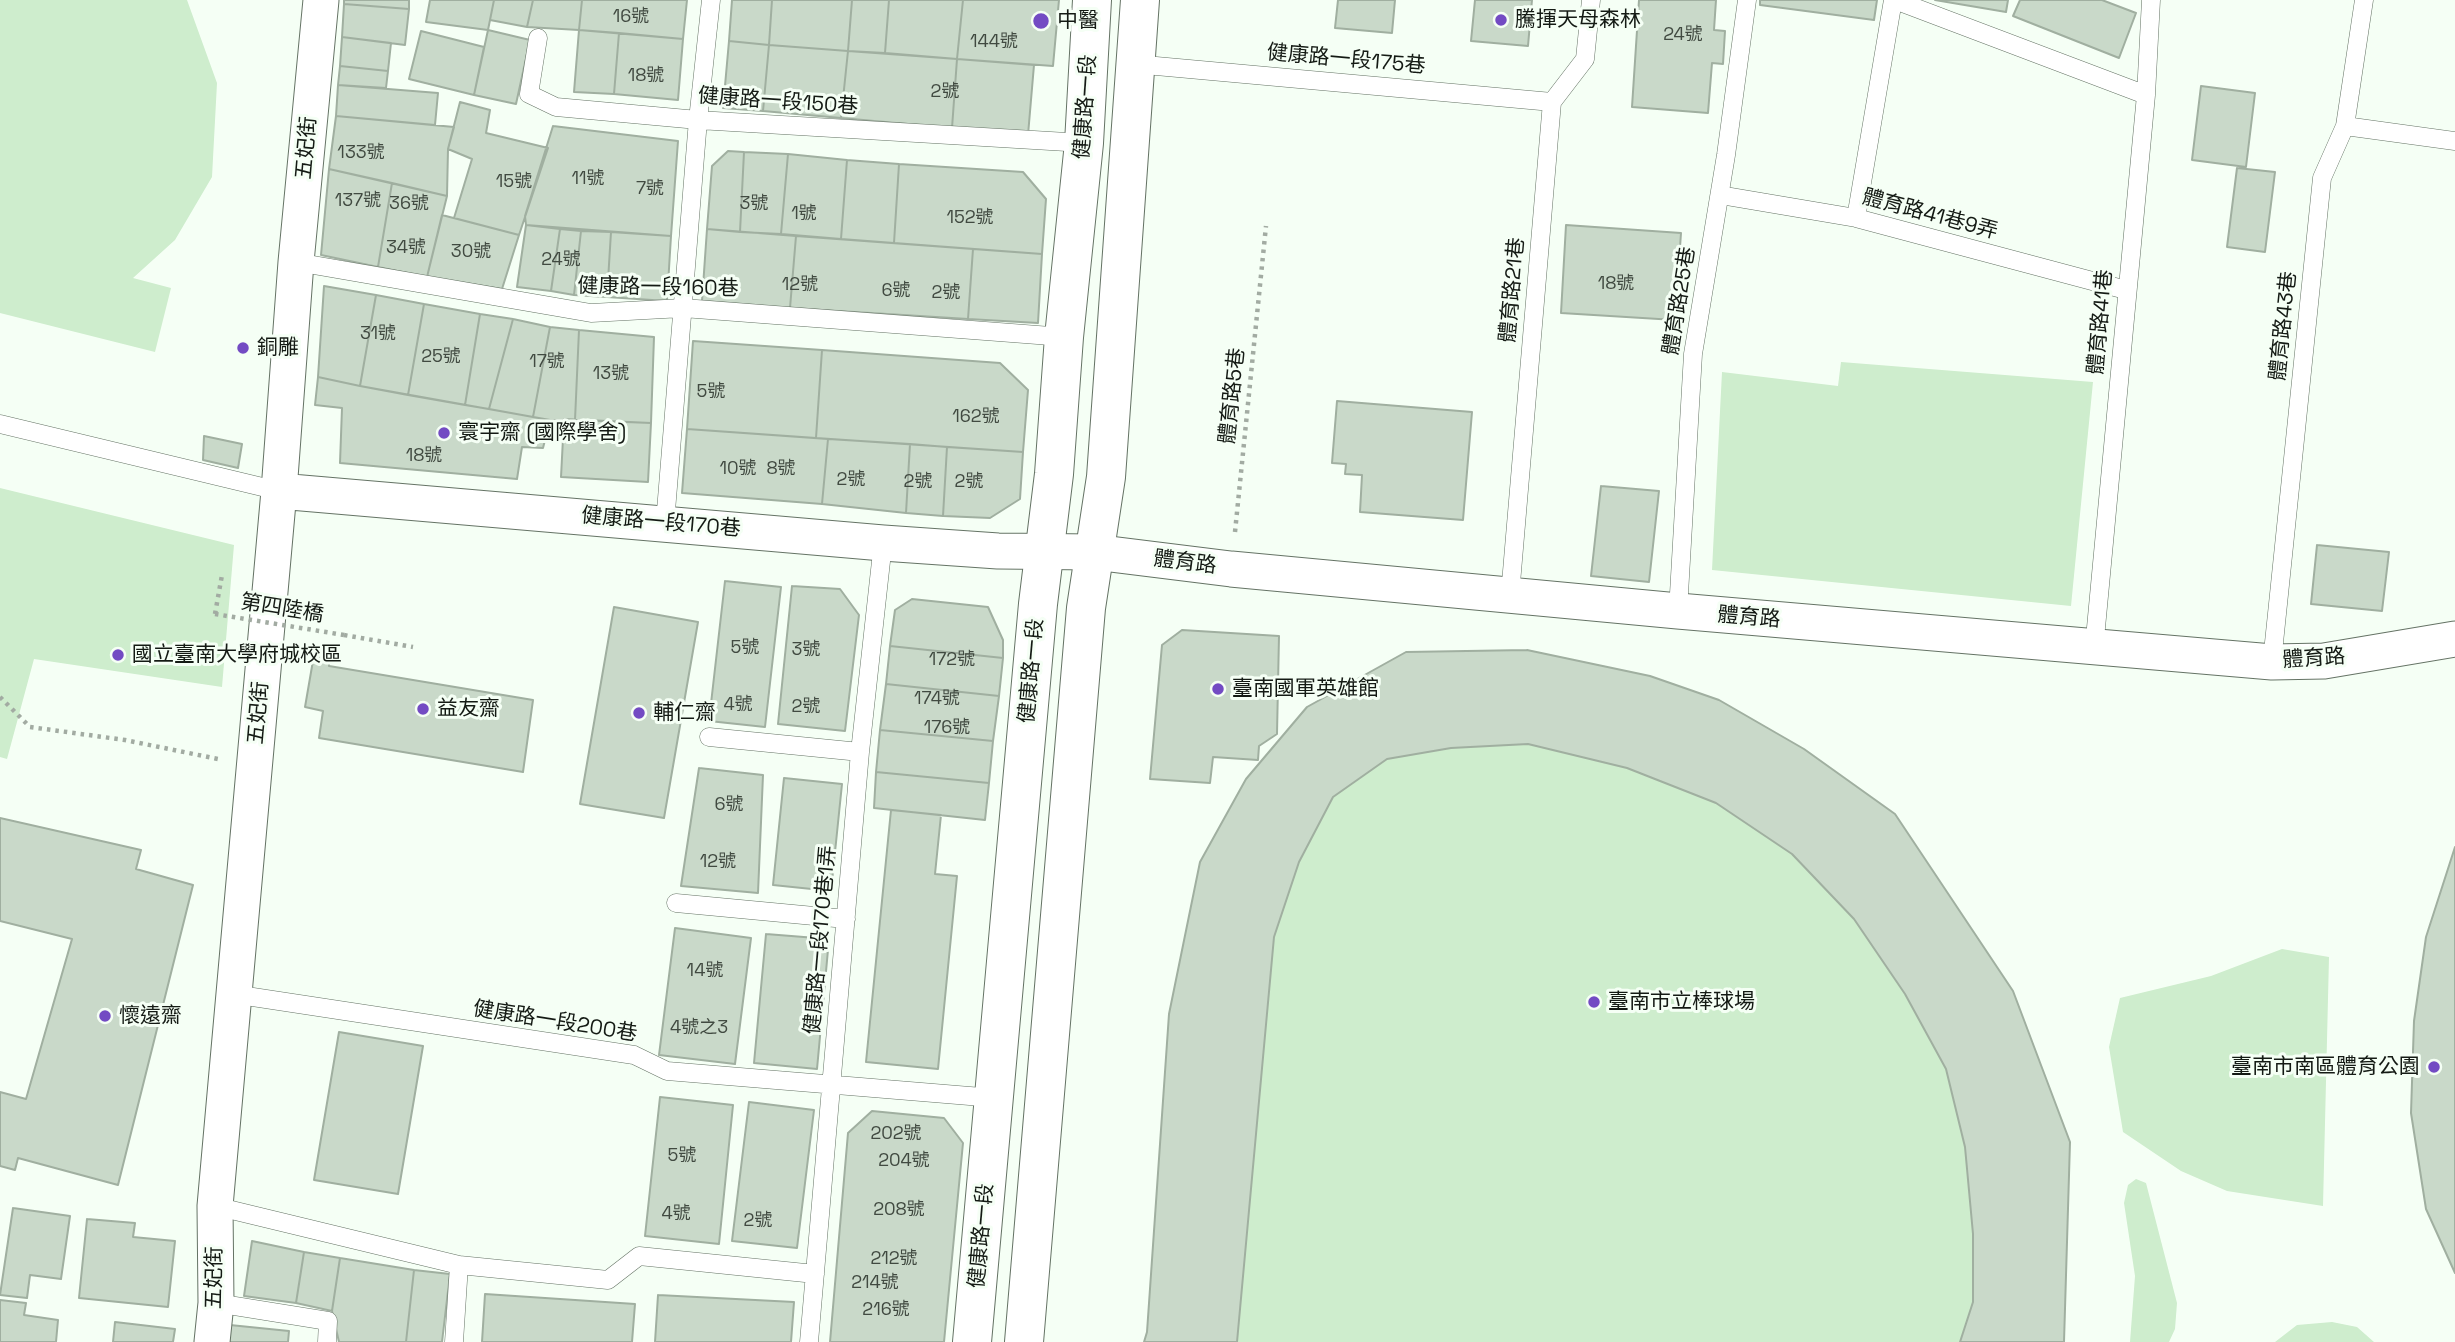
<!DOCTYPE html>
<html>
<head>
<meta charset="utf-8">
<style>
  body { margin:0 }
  canvas { display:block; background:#f5fff5 }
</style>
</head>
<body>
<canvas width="2455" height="1342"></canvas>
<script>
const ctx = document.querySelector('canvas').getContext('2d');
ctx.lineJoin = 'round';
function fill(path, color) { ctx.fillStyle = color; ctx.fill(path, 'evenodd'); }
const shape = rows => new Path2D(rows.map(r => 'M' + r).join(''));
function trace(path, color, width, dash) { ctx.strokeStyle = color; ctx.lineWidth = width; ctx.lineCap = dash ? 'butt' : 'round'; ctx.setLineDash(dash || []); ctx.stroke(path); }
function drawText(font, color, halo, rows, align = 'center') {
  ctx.font = font + ' "Space Grotesk","Noto Sans TC",sans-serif'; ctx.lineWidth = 6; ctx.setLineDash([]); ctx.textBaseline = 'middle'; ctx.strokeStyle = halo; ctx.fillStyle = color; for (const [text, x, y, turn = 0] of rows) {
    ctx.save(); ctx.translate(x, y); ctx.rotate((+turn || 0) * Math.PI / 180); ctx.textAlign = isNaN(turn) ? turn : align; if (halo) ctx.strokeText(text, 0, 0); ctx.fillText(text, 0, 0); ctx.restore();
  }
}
fill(shape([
  [0,0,187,0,217,83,212,177,175,240,133,278,171,288,155,352,0,313],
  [1841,362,2093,382,2071,606,1712,570,1722,372,1838,386],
  [0,488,234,545,222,687,34,659,7,759,0,757],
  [1527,650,1650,676,1719,700,1804,749,1895,814,2013,991,2070,1142,2064,1342,1144,1342,1147,1332,1169,1014,1246,779,1307,707,1406,652],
  [2282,949,2329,957,2323,1206,2227,1191,2181,1171,2123,1132,2109,1047,2120,998,2211,976],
  [2136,1179,2146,1183,2177,1303,2175,1329,2169,1342,2130,1342,2135,1276,2124,1203,2128,1185],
  [2332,1322,2357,1327,2374,1342,2275,1342,2297,1325]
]), '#ceedcd');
const building = shape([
  [344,0,409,0,409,9,344,4,344,0],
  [430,0,494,0,488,30,426,22,430,0],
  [494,0,533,0,527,27,490,20,494,0],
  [533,0,582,0,579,30,527,27,533,0],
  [582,0,687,0,683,39,579,30,582,0],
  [732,0,772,0,769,45,729,41,732,0],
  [772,0,852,0,848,51,769,45,772,0],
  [852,0,889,0,885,53,848,51,852,0],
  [889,0,963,0,957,59,885,53,889,0],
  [963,0,1059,0,1053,66,957,59,963,0],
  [1338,0,1395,0,1392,33,1335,28,1338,0],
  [1475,0,1532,0,1528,46,1471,41,1475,0],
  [1639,0,1716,0,1714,30,1725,31,1723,64,1712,63,1708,113,1632,107,1639,0],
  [1760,0,1877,0,1874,20,1760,5,1760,0],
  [1935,0,2008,0,2006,12,1935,0],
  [2020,0,2102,0,2136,13,2119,58,2013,16,2020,0],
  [344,4,409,9,405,45,342,37,344,4],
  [488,30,530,40,516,104,474,95,488,30],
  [579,30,619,33,614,94,574,92,579,30],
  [421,31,484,47,474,95,409,79,421,31],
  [619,33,683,39,678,100,614,94,619,33],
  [342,37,391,43,388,71,340,66,342,37],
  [729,41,769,45,763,111,723,108,729,41],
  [769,45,848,51,841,118,763,111,769,45],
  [848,51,957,59,952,128,841,118,848,51],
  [957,59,1034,65,1028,135,952,128,957,59],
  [340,66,388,71,386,88,338,85,340,66],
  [338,85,438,93,435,125,336,116,338,85],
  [2201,86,2255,93,2246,167,2192,160,2201,86],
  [460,102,490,110,486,133,548,148,519,235,454,218,472,159,448,149,460,102],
  [336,116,454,127,448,149,447,196,329,169,336,116],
  [553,126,678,141,671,236,526,225,525,216,553,126],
  [728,151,744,152,740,232,707,229,712,166,728,151],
  [744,152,788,154,781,234,740,232,744,152],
  [788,154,847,160,841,239,781,234,788,154],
  [847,160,899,164,894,243,841,239,847,160],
  [899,164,1023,172,1046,199,1042,254,894,243,899,164],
  [2237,168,2275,172,2265,252,2227,247,2237,168],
  [329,169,392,183,378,267,321,255,329,169],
  [392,183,447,196,427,277,378,267,392,183],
  [442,215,519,235,502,289,427,277,442,215],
  [526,225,560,229,551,291,517,287,526,225],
  [1566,225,1681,233,1675,320,1561,313,1566,225],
  [560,229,581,231,574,295,551,291,560,229],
  [707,229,796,236,790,308,702,301,707,229],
  [581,231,611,232,607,297,574,295,581,231],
  [611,232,671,236,667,301,607,297,611,232],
  [796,236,973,249,968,319,790,308,796,236],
  [973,249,1042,254,1038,323,968,319,973,249],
  [324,286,376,295,360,386,318,377,324,286],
  [376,295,424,304,408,395,360,386,376,295],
  [424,304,480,314,465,405,408,395,424,304],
  [480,314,513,319,489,409,465,405,480,314],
  [513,319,550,327,533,417,489,409,513,319],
  [550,327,579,330,575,420,550,420,533,417,550,327],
  [579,330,654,337,651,423,575,420,579,330],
  [693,341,822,350,816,438,687,429,693,341],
  [822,350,1000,363,1028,390,1023,452,816,438,822,350],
  [318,377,360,386,550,420,543,448,522,447,517,479,340,463,342,408,315,405,318,377],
  [1337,401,1472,412,1463,520,1360,512,1362,475,1345,474,1346,464,1332,463,1337,401],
  [564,419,651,423,648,482,561,477,564,419],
  [687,429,828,439,822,504,682,493,687,429],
  [204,436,242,444,238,468,203,460,204,436],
  [828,439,910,444,906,513,822,504,828,439],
  [910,444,947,447,943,516,906,513,910,444],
  [947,447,1023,452,1020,499,990,518,943,516,947,447],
  [1601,486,1659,491,1649,582,1591,576,1601,486],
  [2317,545,2389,552,2382,611,2311,604,2317,545],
  [725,581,781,587,765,727,709,721,725,581],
  [792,586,840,589,859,615,845,731,778,724,792,586],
  [912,599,988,607,1003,640,1003,658,890,646,895,610,912,599],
  [614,607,698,622,664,818,580,804,614,607],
  [1182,630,1279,636,1277,734,1259,746,1258,760,1213,757,1210,783,1150,779,1162,645,1182,630],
  [890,646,1003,658,999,696,886,684,890,646],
  [315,649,329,651,329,666,533,700,523,772,319,738,323,711,305,707,315,649],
  [1527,650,1650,676,1719,700,1804,749,1895,814,2013,991,2070,1142,2064,1342,1960,1342,1973,1302,1973,1234,1965,1147,1946,1069,1905,994,1854,919,1792,854,1716,803,1627,768,1528,744,1451,748,1387,759,1333,797,1299,862,1274,937,1237,1342,1144,1342,1147,1332,1169,1014,1200,862,1246,779,1307,707,1406,652,1527,650],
  [886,684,999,696,993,741,880,730,886,684],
  [880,730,993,741,989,783,876,772,880,730],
  [699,768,763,775,758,893,681,886,699,768],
  [876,772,989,783,985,820,874,808,876,772],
  [784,778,842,784,831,891,773,885,784,778],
  [891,810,941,815,935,874,957,876,938,1069,866,1062,891,810],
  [0,818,141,850,136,869,193,885,118,1185,18,1158,15,1170,0,1166,0,1092,26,1099,72,939,0,921,0,818],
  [2455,847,2455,1273,2426,1209,2411,1113,2414,1021,2426,937,2455,847],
  [675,928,751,938,735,1064,659,1055,675,928],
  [766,934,829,939,817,1069,754,1063,766,934],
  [339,1032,423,1046,398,1194,314,1180,339,1032],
  [660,1097,733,1105,719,1244,645,1236,660,1097],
  [749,1102,814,1110,797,1248,732,1241,749,1102],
  [872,1111,944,1118,963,1143,944,1342,830,1342,848,1133,872,1111],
  [13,1208,70,1216,61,1279,30,1275,27,1298,0,1295,13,1208],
  [87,1219,135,1223,133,1237,175,1241,168,1307,79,1298,87,1219],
  [252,1241,304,1252,296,1303,244,1296,252,1241],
  [304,1252,340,1258,332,1311,296,1303,304,1252],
  [340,1258,414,1270,406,1342,339,1342,332,1311,340,1258],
  [414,1270,450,1274,442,1342,406,1342,414,1270],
  [485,1294,635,1304,632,1342,482,1342,485,1294],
  [658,1295,794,1302,791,1342,655,1342,658,1295],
  [0,1300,26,1303,24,1315,58,1320,56,1342,0,1342,0,1300],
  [115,1322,175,1329,173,1342,113,1342,115,1322],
  [230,1325,289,1331,288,1342,228,1342,230,1325]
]);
fill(building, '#c9d9c9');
trace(building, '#a0afa0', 2);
const lane = shape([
  [1895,0,2146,95],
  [538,38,529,94,556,107,698,120,1084,143],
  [1134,64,1552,102],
  [2345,126,2455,141],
  [1720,195,1856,218,2126,290],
  [1856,218,1893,0],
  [296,262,591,313,683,308,1064,337],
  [0,424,279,491],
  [665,523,698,120,711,0],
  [1510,595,1552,102,1585,59,1591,0],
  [1678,611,1693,354,1726,155,1747,0],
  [2094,649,2146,95,2151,0],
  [2272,662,2322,178,2345,126,2364,0],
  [709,737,860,752],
  [676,903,846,919],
  [233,994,634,1055,667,1071,994,1098],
  [215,1206,459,1265,608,1280,639,1256,815,1274],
  [216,1303,328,1321,327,1342],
  [454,1342,459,1265],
  [809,1342,860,752,883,543]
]);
const street = shape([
  [279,491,883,543,998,551,1094,552,1231,569,1678,611,2272,662,2324,661,2455,639],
  [212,1342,216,1303,215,1206,279,491,296,262,321,0]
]);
const secondary = shape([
  [972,1342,1038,604,1054,474,1064,337,1084,143,1092,0],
  [1024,1342,1086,608,1106,477,1140,0]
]);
trace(lane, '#657365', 19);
trace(street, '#657365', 37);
trace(secondary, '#657365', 40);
trace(shape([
  [1235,532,1266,226],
  [215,614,222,575],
  [344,635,413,647],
  [0,697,30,727,125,740,218,759]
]), '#a2aba2', 4.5, [3.5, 5]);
trace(lane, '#fff', 18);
trace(street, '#fff', 35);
trace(secondary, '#fff', 38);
trace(shape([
  [215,614,344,635]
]), '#a2aba2', 4.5, [3.5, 5]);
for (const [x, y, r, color] of [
  [1501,20,7,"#734bc3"],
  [1041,21,9,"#734bc3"],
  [243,348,7,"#734bc3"],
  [444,433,7,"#734bc3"],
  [118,655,7,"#734bc3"],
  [1218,689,7,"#734bc3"],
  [423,709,7,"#734bc3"],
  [639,713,7,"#734bc3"],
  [1594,1002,7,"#734bc3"],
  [105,1016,7,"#734bc3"],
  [2434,1067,7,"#734bc3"]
]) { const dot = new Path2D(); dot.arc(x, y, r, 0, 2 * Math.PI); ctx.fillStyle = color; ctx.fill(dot); trace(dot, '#f5fff5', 2.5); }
drawText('18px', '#414a41', null, [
  ["16號",631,17],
  ["24號",1683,35],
  ["144號",994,42],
  ["18號",646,76],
  ["2號",945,92],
  ["133號",361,153],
  ["11號",588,179],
  ["15號",514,182],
  ["7號",650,189],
  ["137號",358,201],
  ["36號",409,204],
  ["3號",754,204],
  ["1號",804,214],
  ["152號",970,218],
  ["34號",406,248],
  ["30號",471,252],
  ["24號",561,260],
  ["18號",1616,284],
  ["12號",800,285],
  ["6號",896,291],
  ["2號",946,293],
  ["31號",378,334],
  ["25號",441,357],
  ["17號",547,362],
  ["13號",611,374],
  ["5號",711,392],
  ["162號",976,417],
  ["18號",424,456],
  ["10號",738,469],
  ["8號",781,469],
  ["2號",851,480],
  ["2號",918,482],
  ["2號",969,482],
  ["5號",745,648],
  ["3號",806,650],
  ["172號",952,660],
  ["174號",937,699],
  ["4號",738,705],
  ["2號",806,707],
  ["176號",947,728],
  ["6號",729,805],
  ["12號",718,862],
  ["14號",705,971],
  ["4號之3",699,1028],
  ["202號",896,1134],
  ["5號",682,1156],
  ["204號",904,1161],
  ["208號",899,1210],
  ["4號",676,1214],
  ["2號",758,1221],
  ["212號",894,1259],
  ["214號",875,1283],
  ["216號",886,1310]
]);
drawText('21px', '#141a14', '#f5fff5', [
  ["騰揮天母森林",1515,20],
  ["中醫",1057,21],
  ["銅雕",257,348],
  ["寰宇齋 (國際學舍)",458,433],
  ["國立臺南大學府城校區",132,655],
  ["臺南國軍英雄館",1232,689],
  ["益友齋",437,709],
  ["輔仁齋",653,713],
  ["臺南市立棒球場",1608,1002],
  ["懷遠齋",119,1016],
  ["臺南市南區體育公園",2420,1067,"right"]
], 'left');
drawText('21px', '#141a14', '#f5fff5', [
  ["健康路一段175巷",1346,60,5],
  ["健康路一段150巷",778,102,4],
  ["健康路一段",1086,107,-86],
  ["五妃街",307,148,-85],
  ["體育路41巷9弄",1930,215,15],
  ["健康路一段160巷",658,288,1],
  ["體育路21巷",1513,290,-85],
  ["體育路25巷",1680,301,-81],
  ["體育路41巷",2101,322,-85],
  ["體育路43巷",2284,326,-84],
  ["體育路5巷",1233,396,-84],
  ["健康路一段170巷",661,523,5],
  ["體育路",1185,563,7],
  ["第四陸橋",282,609,9],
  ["體育路",1749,618,5],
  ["體育路",2314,659,-4],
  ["健康路一段",1032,671,-85],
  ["五妃街",259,713,-85],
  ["健康路一段170巷1弄",821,940,-85],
  ["健康路一段200巷",555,1022,9],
  ["健康路一段",982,1236,-85],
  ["五妃街",215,1278,-89]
]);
</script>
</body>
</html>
